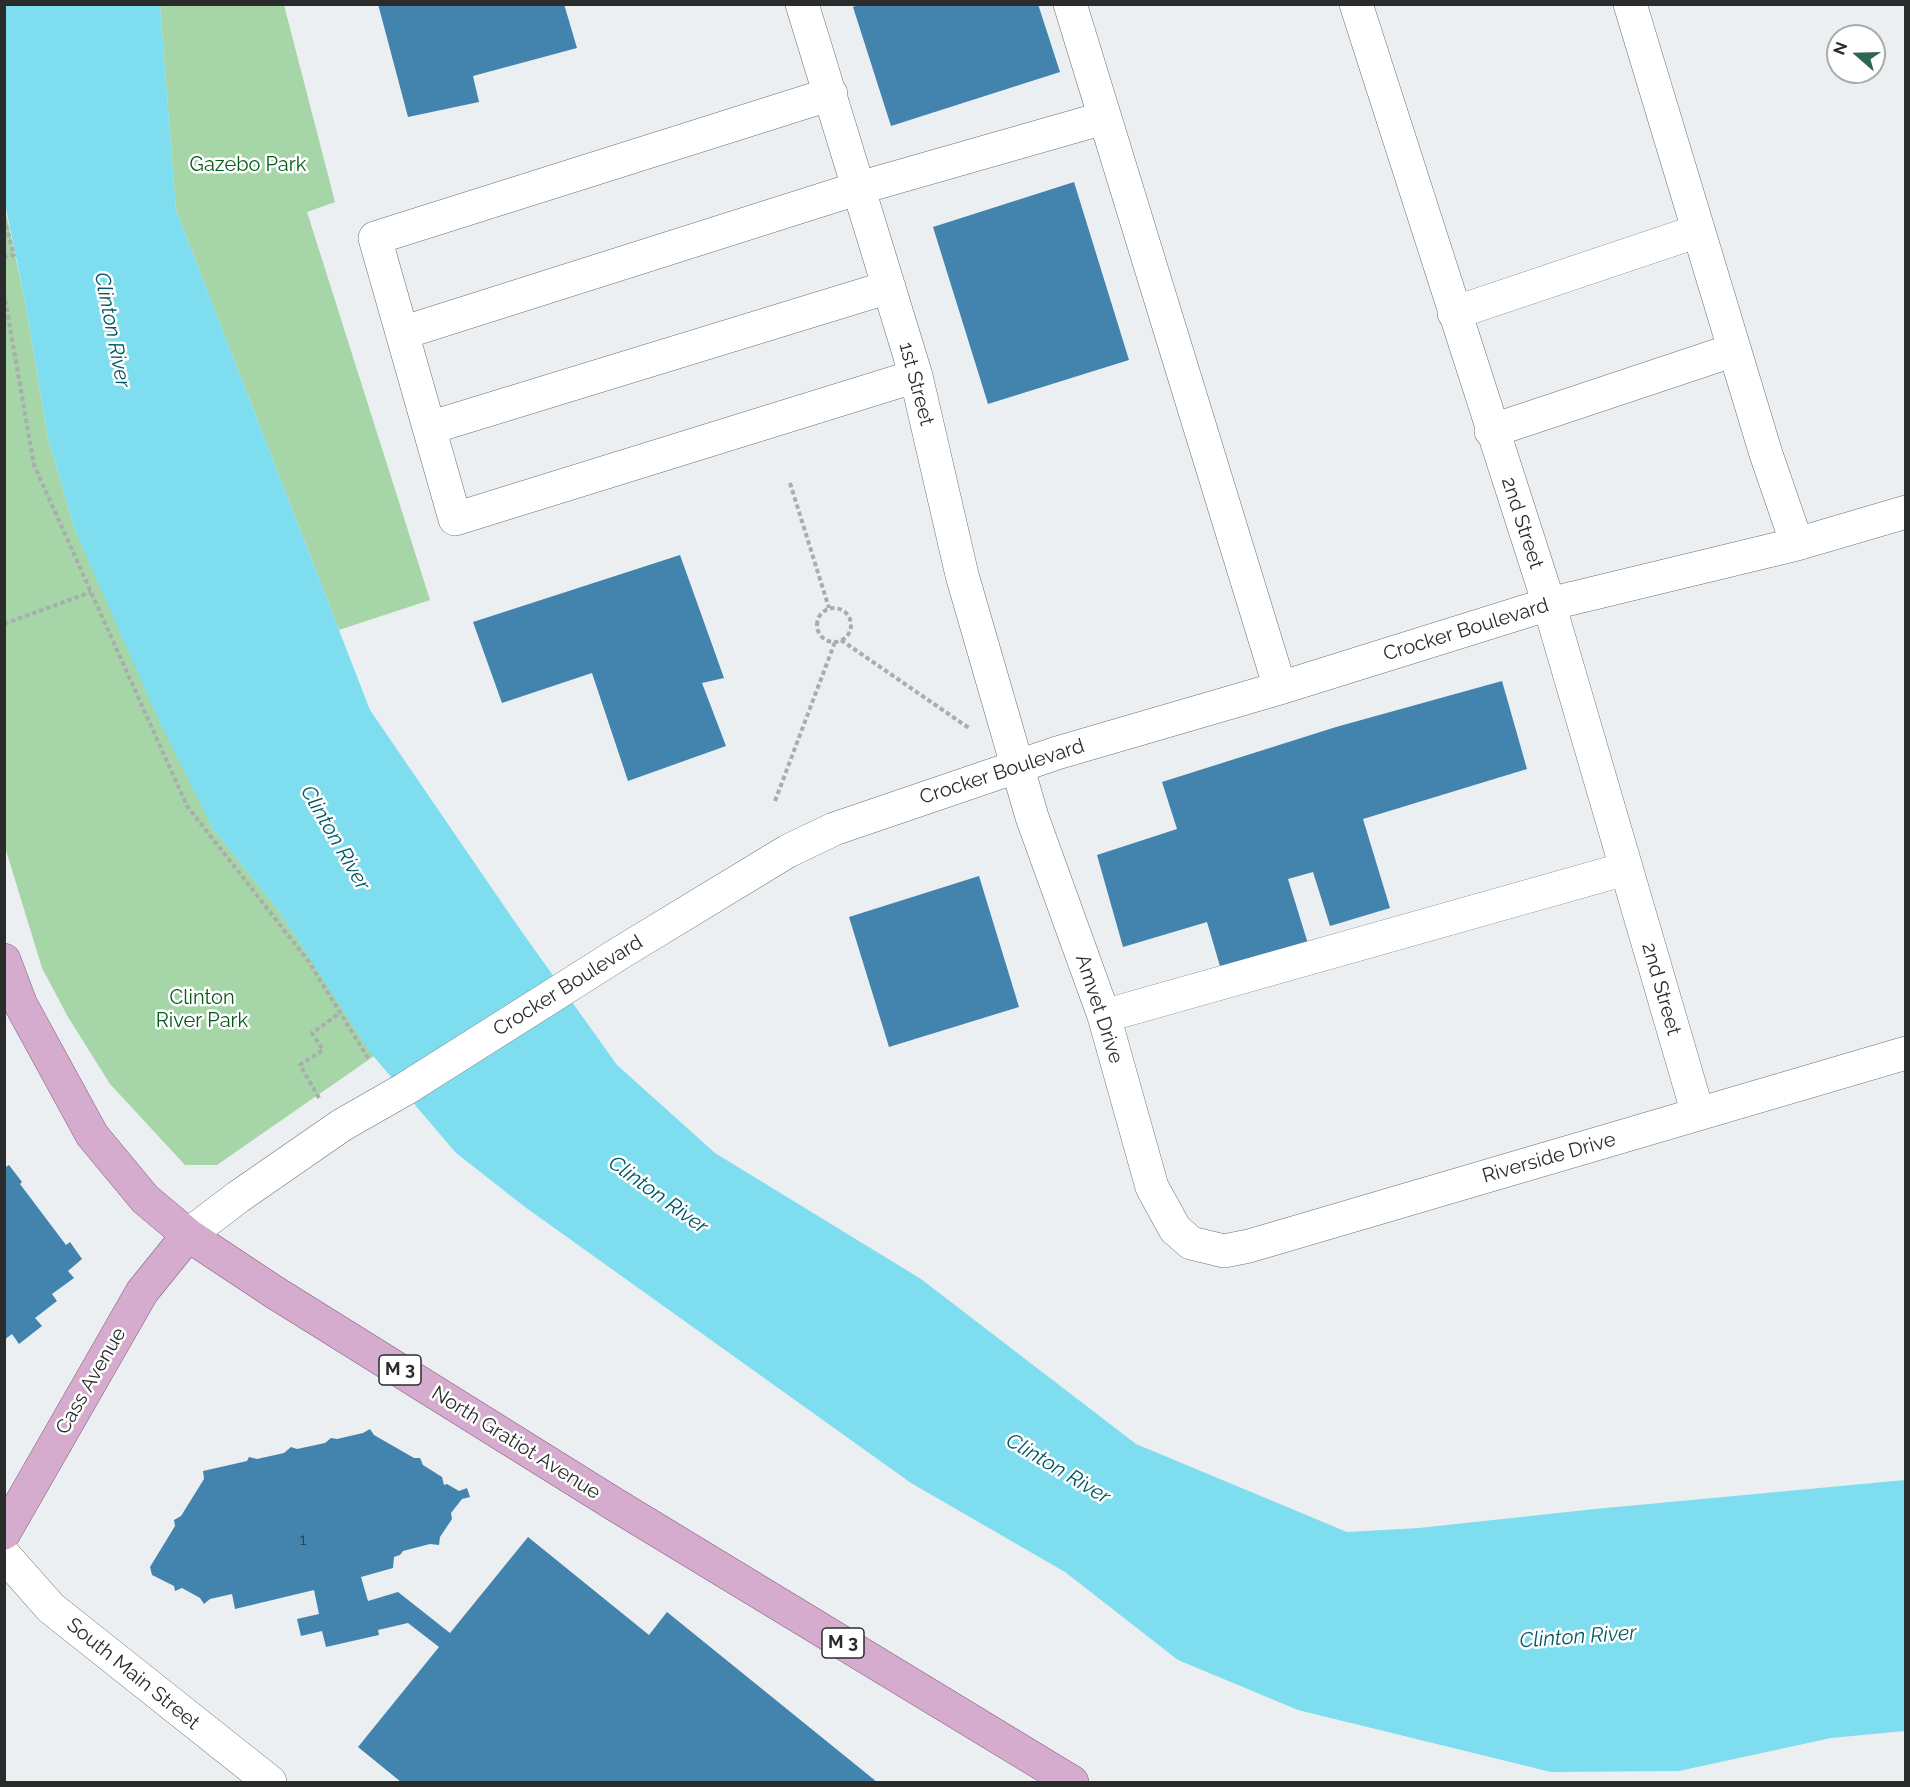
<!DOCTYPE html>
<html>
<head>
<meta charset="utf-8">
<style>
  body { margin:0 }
  #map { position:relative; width:1910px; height:1787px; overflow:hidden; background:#ebeff1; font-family:Raleway,sans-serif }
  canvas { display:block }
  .frame { position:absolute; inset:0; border:6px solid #2a2c2c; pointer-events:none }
  .north { position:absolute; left:1826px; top:24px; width:60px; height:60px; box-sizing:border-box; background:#fff; border:2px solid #aaabab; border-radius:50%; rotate:290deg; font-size:16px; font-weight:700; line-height:24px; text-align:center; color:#2a2c2c }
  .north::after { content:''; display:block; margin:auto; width:21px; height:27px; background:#2d6751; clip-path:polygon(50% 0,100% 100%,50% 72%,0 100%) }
</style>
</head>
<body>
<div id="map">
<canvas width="1910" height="1787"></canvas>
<div class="frame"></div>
<div class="north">N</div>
</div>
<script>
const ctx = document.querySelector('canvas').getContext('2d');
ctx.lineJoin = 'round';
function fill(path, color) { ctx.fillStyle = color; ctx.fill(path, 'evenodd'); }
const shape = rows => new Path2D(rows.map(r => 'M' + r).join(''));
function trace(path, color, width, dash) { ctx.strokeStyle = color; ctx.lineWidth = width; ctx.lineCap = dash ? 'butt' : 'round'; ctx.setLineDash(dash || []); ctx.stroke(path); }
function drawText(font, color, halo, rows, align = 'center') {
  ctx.font = font + ' Raleway,sans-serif'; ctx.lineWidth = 5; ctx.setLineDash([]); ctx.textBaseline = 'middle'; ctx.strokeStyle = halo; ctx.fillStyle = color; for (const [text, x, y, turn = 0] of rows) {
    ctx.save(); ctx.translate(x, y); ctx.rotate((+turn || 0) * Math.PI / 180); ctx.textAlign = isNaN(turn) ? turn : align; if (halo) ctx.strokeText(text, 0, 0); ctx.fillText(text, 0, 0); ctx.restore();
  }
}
fill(shape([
  [160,5,284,5,335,202,307,212,430,600,339,630,176,210],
  [4,204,25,301,48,438,75,530,213,829,279,911,374,1056,217,1165,185,1165,110,1084,68,1017,42,968,5,847]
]), '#a6d5a7');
fill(shape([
  [4,5,160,5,176,210,370,710,517,925,617,1065,715,1153,921,1279,1136,1444,1347,1532,1419,1528,1595,1509,1905,1480,1905,1731,1831,1738,1679,1771,1551,1772,1298,1710,1178,1660,1065,1572,911,1483,525,1207,456,1153,369,1051,279,911,213,829,155,712,75,530,48,438,25,301,5,204]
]), '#7eddef');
fill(shape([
  [378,4,564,4,577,48,473,76,479,102,408,117],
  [860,4,1038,4,1060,72,891,126,853,7],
  [1074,182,1129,360,988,404,933,227],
  [680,555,724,678,702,683,726,746,628,781,592,673,502,703,473,622],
  [1502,681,1527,769,1363,819,1390,908,1330,926,1313,872,1288,879,1309,947,1222,973,1207,922,1123,947,1097,855,1177,829,1162,782,1336,727],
  [979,876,1019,1007,889,1047,849,917],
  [9,1165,22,1182,20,1184,66,1245,70,1242,82,1259,68,1271,74,1278,52,1294,57,1301,35,1318,42,1326,19,1344,12,1334,4,1340,4,1168],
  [370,1429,374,1435,414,1458,420,1458,423,1465,442,1477,444,1485,447,1484,459,1491,467,1488,470,1497,462,1499,451,1513,452,1519,440,1537,439,1545,430,1544,403,1551,400,1555,394,1557,393,1568,361,1577,368,1601,398,1592,450,1633,528,1537,649,1635,667,1612,877,1782,401,1782,358,1747,439,1647,408,1623,378,1630,379,1635,326,1647,322,1631,301,1636,297,1619,319,1614,314,1590,235,1609,232,1594,210,1599,204,1604,200,1598,182,1588,175,1591,174,1586,152,1575,150,1567,175,1526,174,1520,181,1516,204,1479,203,1471,247,1461,249,1457,257,1459,284,1453,291,1447,297,1449,325,1443,331,1438,337,1439,363,1433]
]), '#4384af');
const minor = shape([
  [802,4,916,376,962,575,1032,817,1104,1016,1152,1187,1175,1229,1191,1243,1224,1251,1249,1246,1906,1053],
  [1070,4,1280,688],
  [1356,4,1549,604,1698,1114],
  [1630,4,1766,454,1797,544],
  [831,94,375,238,455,519,916,376],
  [1454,313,1698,231],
  [402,333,859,188,1104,118],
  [429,428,889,287],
  [1491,431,1734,350],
  [1104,1016,1625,869],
  [188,1235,238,1197,342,1125,405,1089,620,953,788,851,834,829,1057,753,1280,688,1549,604,1797,544,1906,512],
  [4,1555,51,1608,270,1782]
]);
const major = shape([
  [4,960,21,1005,92,1135,145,1199,188,1235,274,1292,614,1504,1072,1782],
  [4,1533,142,1292,188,1235]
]);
trace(minor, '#6e7173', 34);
trace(major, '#875b80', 34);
trace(shape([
  [4,218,14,255,4,257],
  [4,293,34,465,187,806,309,962,368,1058],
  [790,483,829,608],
  '817 625a17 17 0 1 1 34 0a17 17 0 1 1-34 0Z',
  [4,624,91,592],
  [841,640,969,728],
  [775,801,835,642],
  [319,1098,300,1065,323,1050,312,1033,340,1013]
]), '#a9adae', 4, [4.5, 3]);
trace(minor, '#fff', 33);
trace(major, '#d5acce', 33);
drawText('16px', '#30424d', null, [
  ["1",303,1540]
]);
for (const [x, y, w] of [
  [400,1370,42],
  [843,1643,42]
]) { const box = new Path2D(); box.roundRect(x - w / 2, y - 15, w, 30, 4.5); ctx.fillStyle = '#fff'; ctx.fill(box); trace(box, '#2a2c2c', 1.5); }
drawText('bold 18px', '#2a2c2c', null, [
  ["M 3",400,1370],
  ["M 3",843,1643]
]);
drawText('20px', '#035a18', '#fff', [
  ["Gazebo Park",248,165],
  ["Clinton",202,998],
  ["River Park",202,1021]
]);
drawText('20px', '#2a2c2c', '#fff', [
  ["1st Street",916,384,75],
  ["2nd Street",1522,523,72],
  ["Crocker Boulevard",1466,630,-17],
  ["Crocker Boulevard",1002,772,-18],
  ["Crocker Boulevard",568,986,-32],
  ["2nd Street",1661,989,74],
  ["Amvet Drive",1099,1009,72],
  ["Riverside Drive",1549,1158,-16],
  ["Cass Avenue",91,1381,-60],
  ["North Gratiot Avenue",516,1443,32],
  ["South Main Street",133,1674,39]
]);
drawText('italic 21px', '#005864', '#fff', [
  ["Clinton River",112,330,79],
  ["Clinton River",335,838,60],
  ["Clinton River",658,1195,36],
  ["Clinton River",1058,1469,31],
  ["Clinton River",1578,1637,-4]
]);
</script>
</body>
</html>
